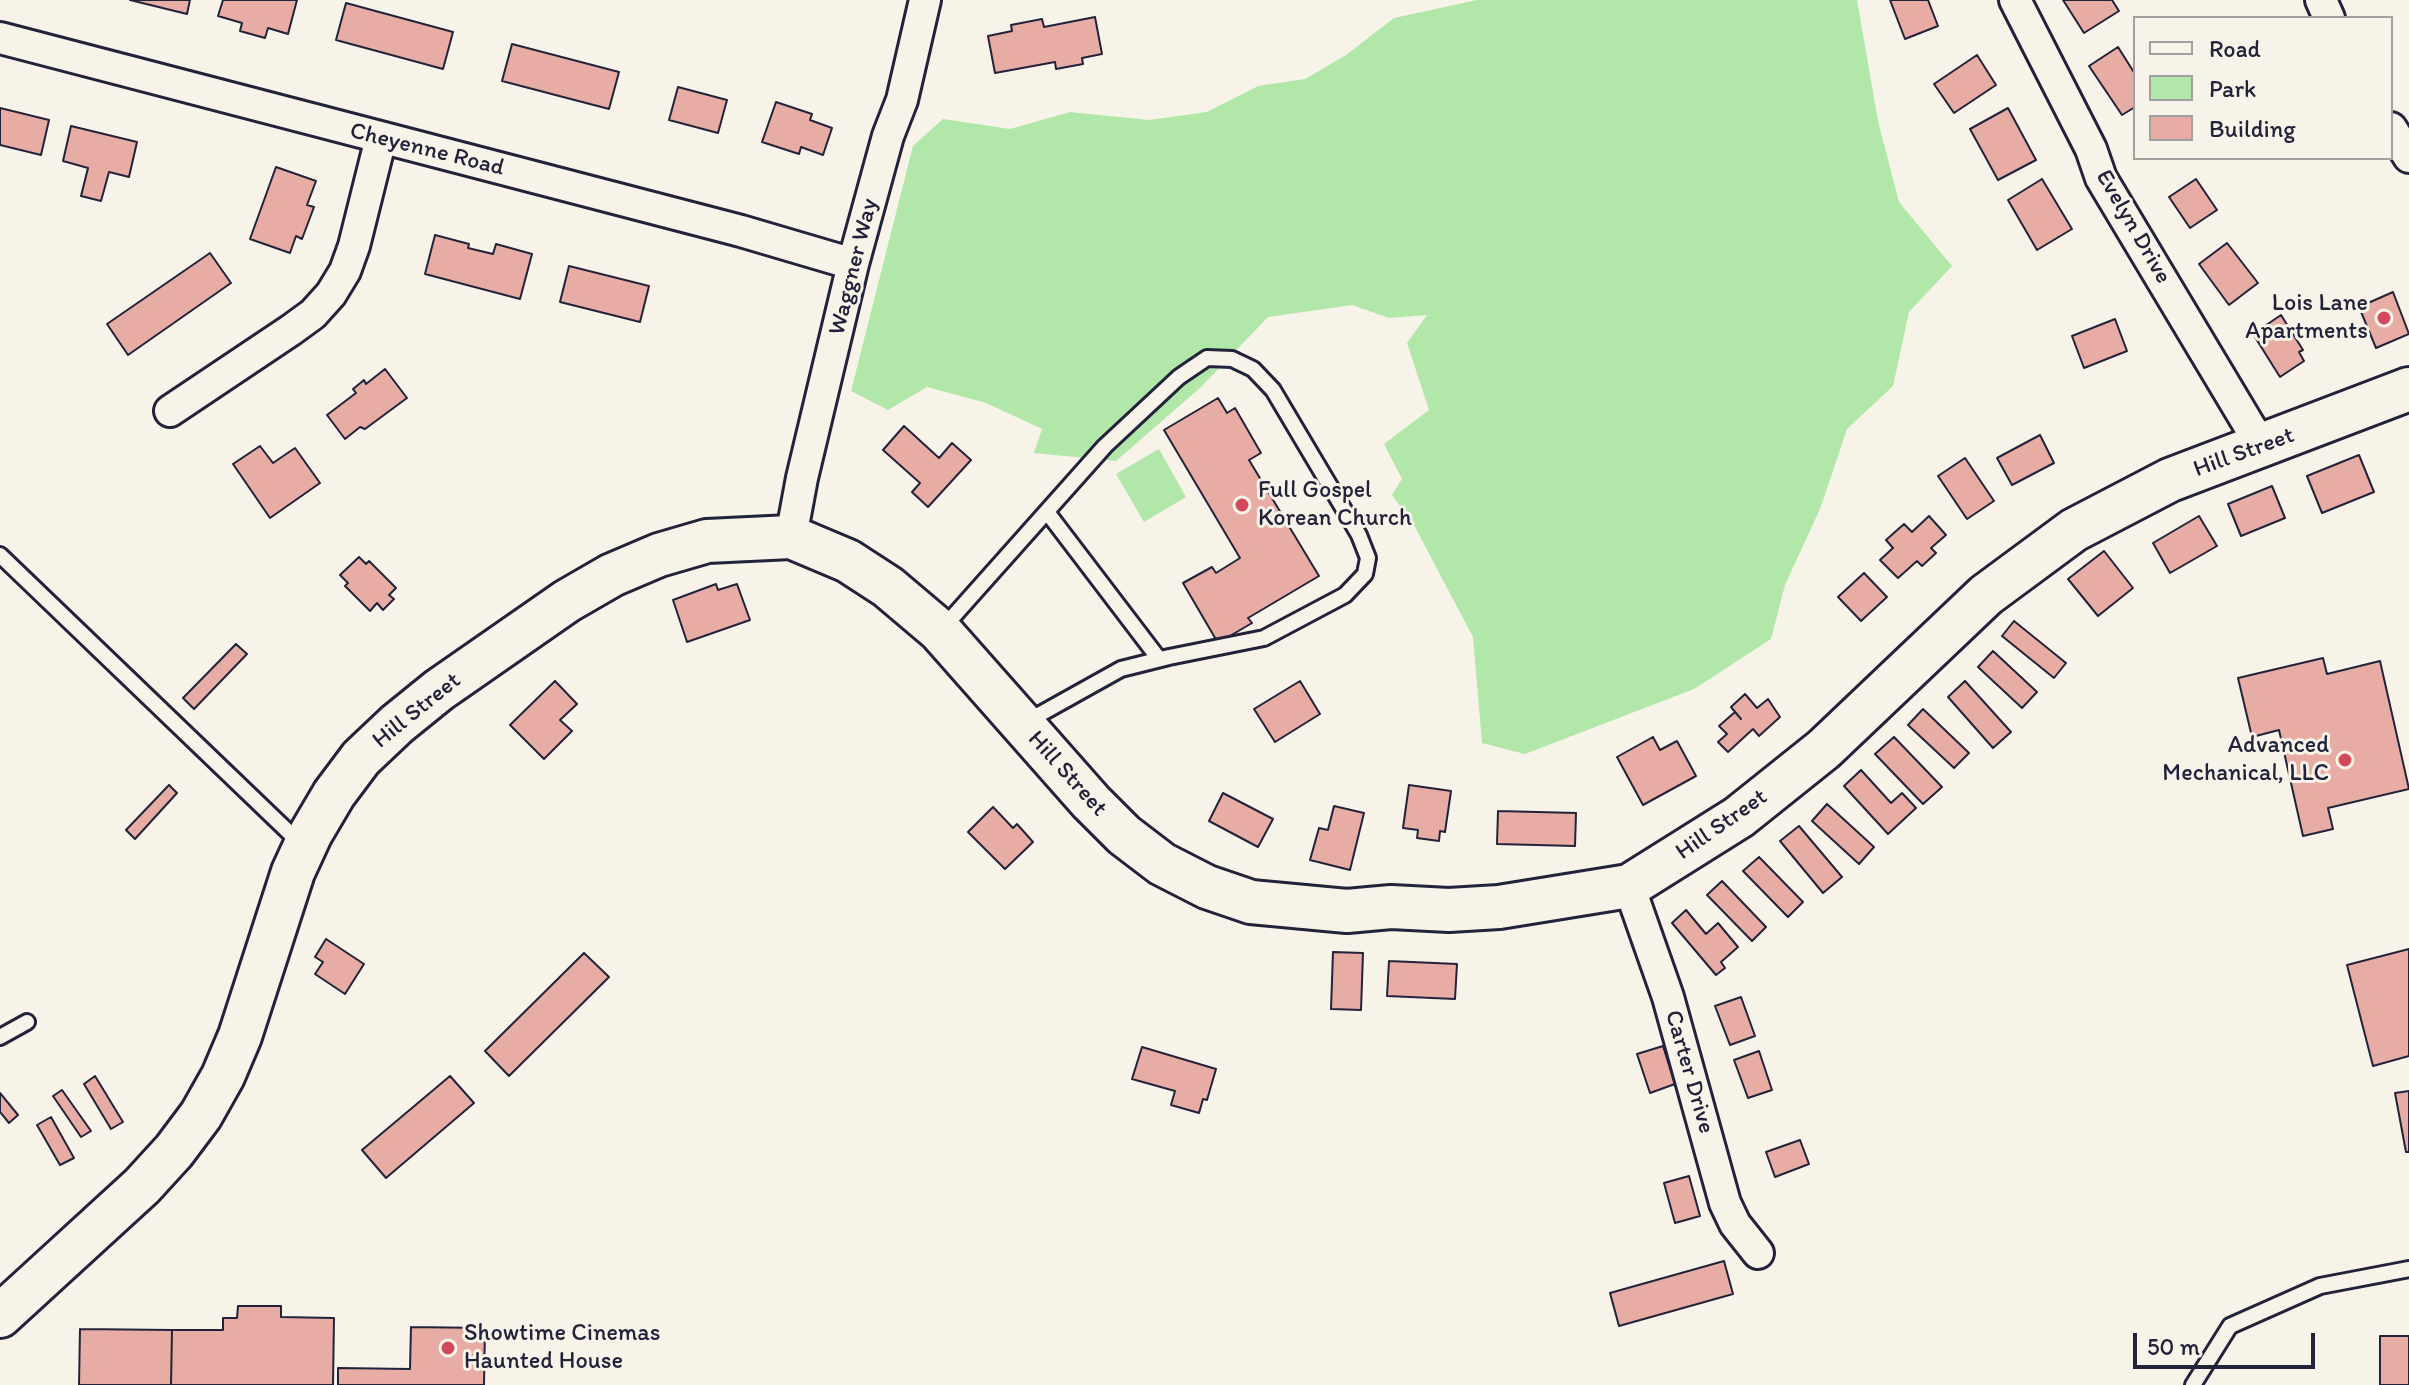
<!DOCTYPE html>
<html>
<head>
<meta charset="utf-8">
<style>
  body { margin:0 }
  #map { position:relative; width:2409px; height:1385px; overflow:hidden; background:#f7f3e8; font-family:Itim,sans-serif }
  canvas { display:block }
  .legend { position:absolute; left:2133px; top:16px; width:260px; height:144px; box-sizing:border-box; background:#f7f3e8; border:2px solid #a29fa3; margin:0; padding:10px 14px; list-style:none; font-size:24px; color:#22223b }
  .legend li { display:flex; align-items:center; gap:16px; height:40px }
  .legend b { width:40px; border:2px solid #a29fa3 }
  .scale { position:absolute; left:2133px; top:1333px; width:182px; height:36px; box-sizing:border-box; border:4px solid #22223b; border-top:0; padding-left:10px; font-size:24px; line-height:28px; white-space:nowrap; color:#22223b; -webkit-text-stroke:6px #f7f3e8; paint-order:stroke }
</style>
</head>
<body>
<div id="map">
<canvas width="2409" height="1385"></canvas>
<ul class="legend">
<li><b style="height:10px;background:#f7f3e8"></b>Road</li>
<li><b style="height:22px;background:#b1e7a9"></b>Park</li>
<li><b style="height:22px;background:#e7ada4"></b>Building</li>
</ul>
<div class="scale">50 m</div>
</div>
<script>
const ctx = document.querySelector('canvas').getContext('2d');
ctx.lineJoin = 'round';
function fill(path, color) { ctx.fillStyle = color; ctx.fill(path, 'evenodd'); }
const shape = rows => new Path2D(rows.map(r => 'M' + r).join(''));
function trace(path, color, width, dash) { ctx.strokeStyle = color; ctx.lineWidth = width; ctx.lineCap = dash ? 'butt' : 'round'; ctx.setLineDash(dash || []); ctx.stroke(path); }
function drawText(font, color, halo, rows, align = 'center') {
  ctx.font = font + ' Itim,sans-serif'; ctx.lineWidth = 6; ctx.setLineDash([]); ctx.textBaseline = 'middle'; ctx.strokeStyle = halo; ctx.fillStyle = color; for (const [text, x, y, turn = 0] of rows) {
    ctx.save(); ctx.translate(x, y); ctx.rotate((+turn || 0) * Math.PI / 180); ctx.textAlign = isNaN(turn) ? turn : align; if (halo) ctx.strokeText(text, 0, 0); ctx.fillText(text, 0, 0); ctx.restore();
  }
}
fill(shape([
  [1477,0,1857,0,1878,121,1899,202,1952,266,1909,312,1893,386,1847,429,1820,509,1785,585,1771,639,1694,689,1525,754,1482,743,1473,637,1415,527,1392,495,1402,479,1384,444,1429,410,1407,343,1427,315,1389,318,1352,305,1268,317,1200,388,1116,461,1034,453,1042,429,986,403,927,387,888,410,851,391,913,146,943,119,1010,129,1070,112,1149,120,1207,112,1258,86,1305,79,1346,55,1394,18],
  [1159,449,1186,497,1144,522,1116,474]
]), '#b1e7a9');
const building = shape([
  [130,0,190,0,187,14,130,0],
  [223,0,297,0,288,34,268,28,265,38,240,31,242,23,218,16,223,0],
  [1890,0,1928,0,1938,26,1905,39,1890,0],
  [2063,0,2112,0,2119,11,2084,33,2063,0],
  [346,3,453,32,443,69,336,40,346,3],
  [1095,17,1102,54,1082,58,1083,64,1056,69,1055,62,995,73,988,36,1012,31,1011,25,1042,19,1044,27,1095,17],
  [512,44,619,72,609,109,502,81,512,44],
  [2118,47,2135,74,2135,107,2122,115,2089,66,2118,47],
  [1977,55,1996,85,1954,113,1934,84,1977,55],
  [678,87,727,100,718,133,669,120,678,87],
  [776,102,812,114,810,120,832,128,823,155,801,147,799,154,762,142,776,102],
  [0,108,49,120,41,155,0,145,0,108],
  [2008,108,2036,160,1998,180,1970,129,2008,108],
  [71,126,137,142,129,177,109,172,101,201,81,196,88,168,63,161,71,126],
  [276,167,316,181,307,205,314,207,302,239,296,236,290,253,250,239,276,167],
  [2042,179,2072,229,2037,250,2008,200,2042,179],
  [2196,179,2217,210,2190,228,2169,197,2196,179],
  [435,235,469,244,468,248,493,254,496,244,532,254,520,299,425,274,435,235],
  [2227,243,2258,283,2229,305,2199,264,2227,243],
  [210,253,231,283,128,355,107,324,210,253],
  [569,266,649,286,640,322,560,302,569,266],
  [2393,292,2409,334,2376,348,2359,307,2393,292],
  [2281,315,2303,350,2299,352,2304,361,2280,377,2253,334,2281,315],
  [2115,319,2127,351,2084,368,2072,336,2115,319],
  [385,369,407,398,365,429,360,427,345,439,327,415,356,393,353,389,364,380,366,384,385,369],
  [1218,398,1227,413,1235,408,1261,453,1249,460,1319,576,1248,618,1252,623,1218,643,1183,583,1212,567,1216,573,1240,558,1164,430,1218,398],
  [904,426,939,458,952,443,971,460,928,507,912,492,920,483,883,450,904,426],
  [2040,435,2054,463,2012,485,1997,458,2040,435],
  [260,446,273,463,295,448,320,483,270,518,233,464,260,446],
  [2359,455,2374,492,2322,513,2307,476,2359,455],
  [1965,458,1994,501,1967,519,1938,476,1965,458],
  [2272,486,2285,518,2241,536,2228,504,2272,486],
  [1929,516,1946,535,1931,548,1936,553,1922,566,1917,561,1898,578,1880,560,1893,548,1886,540,1904,524,1912,532,1929,516],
  [2199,516,2217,546,2170,573,2153,543,2199,516],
  [2104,551,2133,588,2098,616,2068,579,2104,551],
  [359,557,366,564,369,561,396,588,389,595,394,599,383,610,377,603,370,611,345,586,348,583,340,575,359,557],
  [1864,573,1887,597,1861,621,1838,597,1864,573],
  [716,584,718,590,737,584,750,620,687,642,673,600,716,584],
  [2014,621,2066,663,2054,678,2002,636,2014,621],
  [236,644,247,654,194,709,183,698,236,644],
  [1993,651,2037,692,2022,708,1978,667,1993,651],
  [2323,658,2327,674,2380,661,2409,789,2328,808,2333,829,2303,836,2279,730,2252,737,2238,678,2323,658],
  [555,681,577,704,560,720,572,731,544,759,510,725,555,681],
  [1300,681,1320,714,1275,742,1254,709,1300,681],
  [1965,681,2011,732,1993,748,1948,697,1965,681],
  [1745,694,1757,708,1768,699,1780,717,1759,736,1753,729,1728,752,1718,742,1727,734,1719,726,1735,712,1741,719,1731,707,1745,694],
  [1923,709,1969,753,1954,768,1908,725,1923,709],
  [1653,737,1660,750,1677,741,1696,776,1643,805,1617,757,1653,737],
  [1894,737,1942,787,1923,804,1875,754,1894,737],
  [1861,770,1891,803,1902,793,1916,808,1888,834,1844,786,1861,770],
  [169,785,177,793,135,839,126,830,169,785],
  [1409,785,1451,791,1445,832,1440,831,1439,841,1417,838,1418,830,1403,828,1409,785],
  [1223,793,1273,819,1258,847,1209,821,1223,793],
  [1827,804,1874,847,1859,864,1812,821,1827,804],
  [1334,806,1364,813,1350,870,1310,860,1319,828,1328,830,1334,806],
  [993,807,1013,828,1017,824,1033,842,1005,869,968,832,993,807],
  [1498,811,1576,813,1575,846,1497,844,1498,811],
  [1799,826,1842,877,1823,893,1780,841,1799,826],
  [1759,857,1803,902,1788,917,1743,871,1759,857],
  [1722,881,1766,927,1752,941,1707,895,1722,881],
  [1686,910,1706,934,1718,923,1738,947,1721,962,1725,968,1716,975,1672,923,1686,910],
  [326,939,364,964,345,994,315,974,323,962,315,957,326,939],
  [2409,949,2409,1056,2373,1066,2347,965,2409,949],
  [1333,952,1363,953,1361,1010,1331,1009,1333,952],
  [584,953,609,977,509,1076,485,1051,584,953],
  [1389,961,1457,964,1455,999,1387,996,1389,961],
  [1741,997,1755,1036,1730,1045,1715,1006,1741,997],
  [1663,1046,1675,1084,1650,1093,1637,1054,1663,1046],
  [1142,1047,1216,1069,1207,1100,1203,1099,1199,1113,1171,1105,1175,1091,1132,1079,1142,1047],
  [1759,1051,1772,1090,1748,1098,1734,1060,1759,1051],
  [95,1076,123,1122,111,1129,84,1084,95,1076],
  [450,1076,474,1103,386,1178,362,1150,450,1076],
  [62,1090,91,1131,81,1137,53,1096,62,1090],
  [2409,1091,2409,1152,2406,1152,2395,1093,2409,1091],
  [0,1093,18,1115,9,1123,0,1112,0,1093],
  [51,1117,74,1158,60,1165,37,1125,51,1117],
  [1800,1140,1809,1164,1775,1177,1766,1152,1800,1140],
  [1689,1176,1700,1216,1675,1223,1664,1183,1689,1176],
  [1724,1261,1733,1294,1619,1326,1610,1293,1724,1261],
  [238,1306,281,1306,281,1317,334,1318,333,1385,171,1385,172,1330,223,1330,223,1318,237,1318,238,1306],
  [411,1327,485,1328,484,1385,338,1385,338,1368,410,1369,411,1327],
  [80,1329,172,1330,171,1385,79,1385,80,1329],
  [2380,1336,2409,1336,2409,1385,2380,1385,2380,1336]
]);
fill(building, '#e7ada4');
trace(building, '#22223b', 2);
const lane = shape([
  [1047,512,1159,659],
  [0,555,300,843],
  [942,629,1105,446,1179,377,1207,358,1232,359,1253,369,1273,390,1359,535,1368,558,1365,574,1345,595,1264,638,1169,657,1121,669,1026,722],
  [0,1037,27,1022],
  [2193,1385,2230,1326,2320,1286,2409,1269]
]);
const street = shape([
  [2015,0,2091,149,2101,178,2262,447],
  [2321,0,2329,18],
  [0,38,741,231,853,264],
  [2391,128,2409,157],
  [170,411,291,330,313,314,331,294,345,271,354,246,381,138],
  [791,537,802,478,853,264,888,136,902,100,925,0],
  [1629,886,1668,997,1725,1203,1735,1224,1758,1253]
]);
const secondary = shape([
  [0,1316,142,1186,174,1151,201,1115,223,1076,240,1036,293,872,311,833,334,794,361,758,397,724,439,690,567,601,612,575,659,555,707,541,791,537,848,561,888,587,940,631,1091,802,1124,835,1162,864,1207,887,1251,902,1347,911,1391,907,1449,910,1499,907,1629,886,1739,817,1824,749,1986,595,2074,530,2170,480,2409,389]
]);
trace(lane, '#22223b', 20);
trace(street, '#22223b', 36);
trace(secondary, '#22223b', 48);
trace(lane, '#f7f3e8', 14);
trace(street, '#f7f3e8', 30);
trace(secondary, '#f7f3e8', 42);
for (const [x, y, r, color] of [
  [2384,318,8,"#d1495b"],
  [1242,505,8,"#d1495b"],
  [2345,760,8,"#d1495b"],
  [448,1348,8,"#d1495b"]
]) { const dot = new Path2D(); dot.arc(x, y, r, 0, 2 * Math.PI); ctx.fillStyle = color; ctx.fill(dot); trace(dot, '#f7f3e8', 3); }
drawText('24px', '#22223b', '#f7f3e8', [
  ["Cheyenne Road",427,150,14],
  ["Evelyn Drive",2133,227,60],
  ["Waggner Way",854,267,-76],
  ["Hill Street",2244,453,-20],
  ["Hill Street",417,711,-39],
  ["Hill Street",1067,774,48],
  ["Hill Street",1722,825,-35],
  ["Carter Drive",1689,1072,74]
]);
drawText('24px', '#22223b', '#f7f3e8', [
  ["Lois Lane",2368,304],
  ["Apartments",2368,332],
  ["Full Gospel",1258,491,"left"],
  ["Korean Church",1258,519,"left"],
  ["Advanced",2329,746],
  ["Mechanical, LLC",2329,774],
  ["Showtime Cinemas",464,1334,"left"],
  ["Haunted House",464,1362,"left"]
], 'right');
</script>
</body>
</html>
